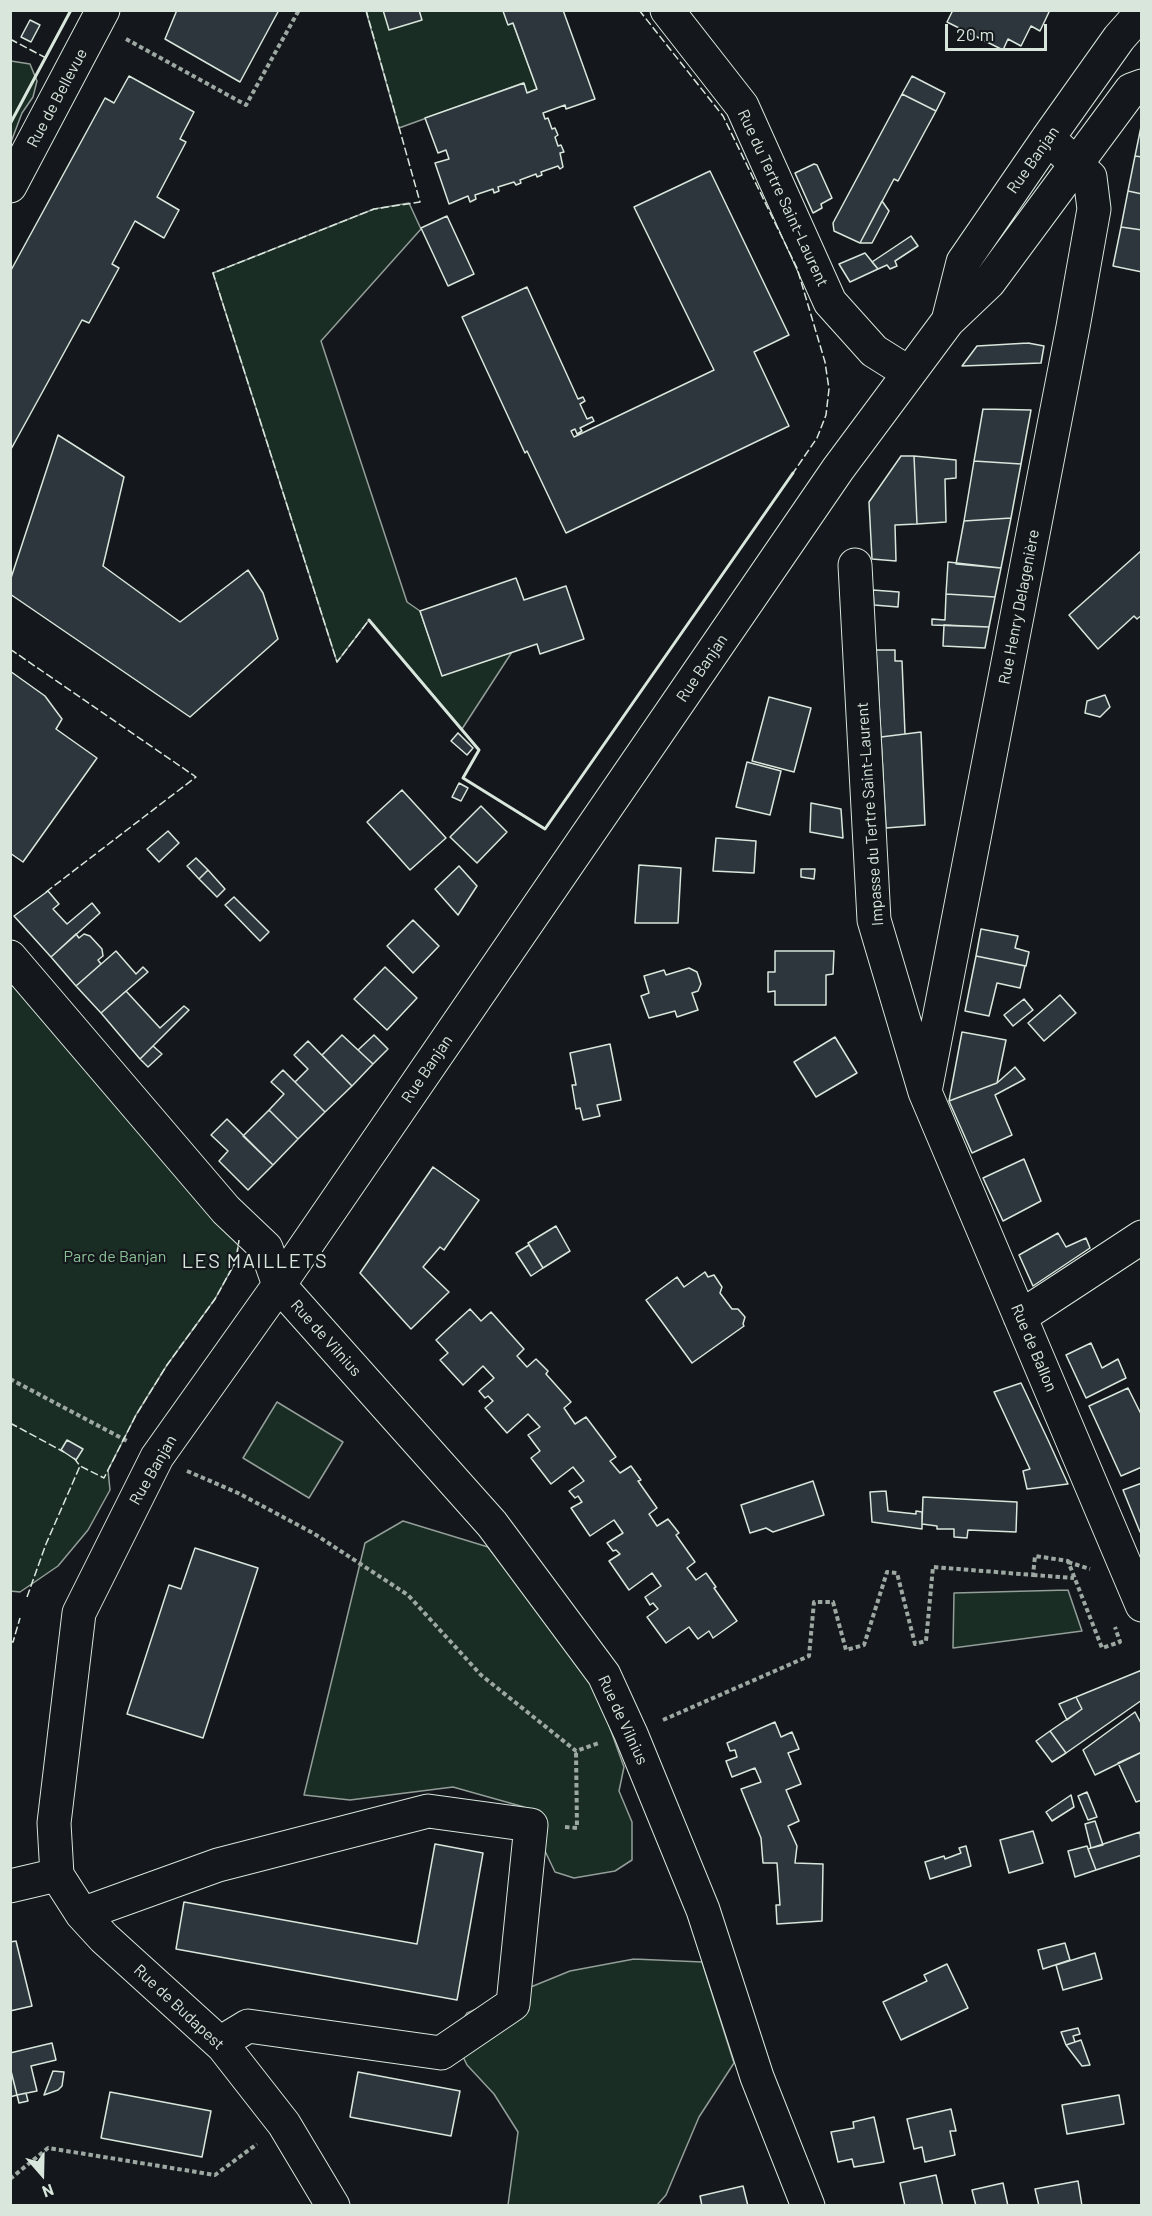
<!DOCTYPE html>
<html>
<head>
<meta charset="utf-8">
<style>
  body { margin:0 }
  #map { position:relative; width:1152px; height:2216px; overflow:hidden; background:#14181c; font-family:Barlow,sans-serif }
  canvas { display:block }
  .frame { position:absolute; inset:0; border:12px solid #d8e6dc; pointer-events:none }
  .north { position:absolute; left:12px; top:2144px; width:60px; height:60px; -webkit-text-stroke:4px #14181c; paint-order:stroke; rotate:160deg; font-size:16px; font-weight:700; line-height:24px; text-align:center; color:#d8e6dc }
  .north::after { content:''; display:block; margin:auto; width:21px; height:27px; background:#d8e6dc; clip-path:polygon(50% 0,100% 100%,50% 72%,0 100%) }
  .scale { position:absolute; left:945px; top:24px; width:102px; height:27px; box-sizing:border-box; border:3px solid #d8e6dc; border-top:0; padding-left:8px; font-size:18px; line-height:21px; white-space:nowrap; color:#d8e6dc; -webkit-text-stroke:4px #14181c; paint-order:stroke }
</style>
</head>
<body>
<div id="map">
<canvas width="1152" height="2216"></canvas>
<div class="frame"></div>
<div class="north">N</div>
<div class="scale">20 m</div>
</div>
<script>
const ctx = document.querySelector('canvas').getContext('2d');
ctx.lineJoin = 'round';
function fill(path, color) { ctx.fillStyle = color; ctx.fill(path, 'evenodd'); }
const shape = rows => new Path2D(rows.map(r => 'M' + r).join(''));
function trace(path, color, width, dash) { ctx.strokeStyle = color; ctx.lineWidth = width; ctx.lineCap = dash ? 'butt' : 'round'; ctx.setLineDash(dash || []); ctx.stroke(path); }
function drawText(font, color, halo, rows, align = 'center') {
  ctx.font = font + ' Barlow,sans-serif'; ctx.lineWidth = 4.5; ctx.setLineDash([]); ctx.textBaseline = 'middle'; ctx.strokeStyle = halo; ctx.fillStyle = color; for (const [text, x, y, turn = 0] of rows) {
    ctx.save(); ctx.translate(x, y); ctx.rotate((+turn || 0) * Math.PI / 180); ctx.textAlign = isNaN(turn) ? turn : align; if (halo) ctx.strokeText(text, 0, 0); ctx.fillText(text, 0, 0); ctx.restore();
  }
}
const green = shape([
  [366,11,504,11,513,23,537,89,527,93,523,83,399,128,366,11],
  [11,61,30,64,37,81,33,97,22,113,11,142,11,61],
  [409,203,421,229,321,341,407,602,420,611,442,675,512,652,462,729,369,620,337,662,213,273,374,209,409,203],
  [10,978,239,1238,236,1261,215,1299,167,1365,136,1415,108,1470,110,1490,88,1530,58,1566,20,1592,10,1591,10,978],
  [277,1402,343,1442,309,1498,243,1458,277,1402],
  [403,1521,488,1547,593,1681,624,1767,619,1791,632,1822,632,1860,615,1871,574,1878,555,1872,524,1807,453,1787,350,1800,304,1795,365,1543,403,1521],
  [1068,1590,1082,1631,953,1648,954,1593,1068,1590],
  [634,1959,702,1962,734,2063,699,2117,666,2195,657,2205,508,2205,518,2132,494,2094,467,2065,453,2036,467,2013,570,1971,634,1959]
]);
fill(green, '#1a2d24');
trace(green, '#939e99', 1.5);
const building = shape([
  [177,10,279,10,240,82,165,39,177,10],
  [383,10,419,10,422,20,389,30,383,10],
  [563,10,595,99,566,109,565,105,543,113,545,119,548,118,552,129,555,128,558,135,555,137,558,146,561,145,564,152,560,153,563,167,560,169,558,166,541,172,542,175,537,177,536,174,520,180,521,183,516,185,514,182,498,187,499,191,494,193,493,189,475,195,476,199,470,202,468,196,449,204,435,163,449,159,446,150,438,153,425,118,524,83,527,93,537,89,513,23,508,25,503,11,563,10],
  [1050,10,1040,31,1031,26,1021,46,1008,39,1003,50,947,22,953,10,1050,10],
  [30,20,40,25,31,42,21,37,30,20],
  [129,76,194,112,180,139,186,142,157,197,179,210,164,238,135,221,112,264,119,268,89,323,82,320,10,451,10,272,105,98,114,103,129,76],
  [912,76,945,93,936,111,902,94,912,76],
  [902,94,936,111,898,181,894,179,860,243,834,231,833,223,902,94],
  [1142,122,1142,157,1135,156,1142,122],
  [1135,156,1142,157,1142,194,1128,191,1135,156],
  [814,164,817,165,832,198,821,204,822,208,813,213,795,173,814,164],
  [710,171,789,335,754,352,789,426,566,533,527,451,525,453,462,317,527,287,578,399,583,397,585,401,580,404,587,419,592,417,594,421,580,428,582,431,577,434,575,429,571,431,574,437,714,370,634,207,710,171],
  [1128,191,1142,194,1142,230,1121,227,1128,191],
  [882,201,889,211,872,243,860,243,882,201],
  [447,216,474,274,448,286,421,228,447,216],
  [1121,227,1142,230,1142,272,1113,266,1121,227],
  [911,236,918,246,895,261,897,266,890,269,887,265,878,269,872,262,911,236],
  [865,253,878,269,850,282,839,264,865,253],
  [1028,343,1044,346,1041,363,962,366,977,346,1028,343],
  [983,409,1031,410,1021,464,974,461,983,409],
  [58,435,124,477,103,566,180,622,248,570,263,593,278,639,190,717,10,594,10,581,58,435],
  [901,456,914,456,917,524,895,525,896,561,872,559,869,502,901,456],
  [914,456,956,460,956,478,945,479,946,522,917,524,914,456],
  [974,461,1021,464,1011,518,964,521,974,461],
  [1011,518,1001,568,956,564,964,521,1011,518],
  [1142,550,1142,615,1137,619,1134,616,1098,649,1069,615,1142,550],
  [948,562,1001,568,995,597,946,594,948,562],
  [516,578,524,600,566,586,584,639,540,654,537,644,442,676,420,611,516,578],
  [873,590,899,592,898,607,874,605,873,590],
  [946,594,995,597,989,627,932,625,932,619,945,620,946,594],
  [944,625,989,627,985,648,943,646,944,625],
  [876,650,895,650,895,661,902,661,905,734,881,737,876,650],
  [10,671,45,696,62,719,56,729,97,758,23,862,10,853,10,671],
  [1105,695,1110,707,1100,717,1085,713,1087,701,1105,695],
  [769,697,811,708,794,772,752,761,769,697],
  [921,732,925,825,886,828,881,737,921,732],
  [458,733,473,748,467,755,451,741,458,733],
  [747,762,781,771,770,815,736,807,747,762],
  [459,783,468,788,461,801,452,797,459,783],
  [402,790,446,838,410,870,367,822,402,790],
  [811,803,841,809,843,838,810,832,811,803],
  [481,806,507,832,477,863,450,837,481,806],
  [168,831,179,843,159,862,147,849,168,831],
  [716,838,756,841,754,873,713,871,716,838],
  [196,858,208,870,199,879,187,866,196,858],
  [639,865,681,868,678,923,635,923,639,865],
  [459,866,477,886,458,915,435,889,459,866],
  [801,869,815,869,814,879,801,877,801,869],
  [208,870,225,889,217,897,199,879,208,870],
  [48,891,59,904,53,909,67,924,92,903,100,913,51,957,14,916,48,891],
  [234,897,269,932,260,941,225,905,234,897],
  [413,920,439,946,413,973,387,946,413,920],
  [981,929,1018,936,1015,948,1029,952,1026,966,976,956,981,929],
  [76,934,79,938,84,934,90,936,102,949,103,956,98,960,101,964,76,986,51,957,76,934],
  [116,951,136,974,143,967,148,972,101,1013,76,986,116,951],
  [775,951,834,951,833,974,826,975,826,1005,775,1005,775,991,768,992,768,972,775,972,775,951],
  [976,956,1025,966,1020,988,997,983,989,1016,965,1011,976,956],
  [385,967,417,998,387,1030,354,999,385,967],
  [689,968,697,972,701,984,698,991,692,993,698,1010,677,1017,675,1011,649,1018,641,996,649,993,644,976,664,970,666,975,689,968],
  [126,991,160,1028,184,1006,189,1010,140,1059,101,1013,126,991],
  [1060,995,1076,1013,1044,1041,1028,1023,1060,995],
  [1024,999,1033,1010,1013,1026,1004,1015,1024,999],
  [962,1032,1006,1040,997,1083,949,1101,962,1032],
  [342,1035,373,1064,352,1086,322,1055,342,1035],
  [374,1035,388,1049,373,1064,358,1050,374,1035],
  [835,1037,857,1073,816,1097,794,1062,835,1037],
  [308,1041,352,1086,325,1112,295,1082,308,1069,294,1055,308,1041],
  [610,1044,621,1100,597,1105,600,1116,583,1120,580,1108,576,1109,572,1085,576,1085,570,1053,610,1044],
  [153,1046,162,1054,148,1067,140,1059,153,1046],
  [1015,1067,1025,1079,995,1095,1012,1135,972,1153,949,1101,997,1083,1015,1067],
  [283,1070,325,1112,298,1139,269,1110,284,1094,271,1082,283,1070],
  [269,1110,298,1139,273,1165,243,1136,269,1110],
  [227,1119,273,1165,248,1190,219,1161,228,1151,211,1135,227,1119],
  [1024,1159,1041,1201,1003,1221,983,1178,1024,1159],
  [433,1167,479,1200,444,1250,440,1247,423,1267,449,1292,411,1329,360,1273,433,1167],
  [556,1226,570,1251,543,1268,528,1243,556,1226],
  [1058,1233,1066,1247,1086,1238,1090,1248,1033,1286,1019,1255,1058,1233],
  [529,1245,543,1268,531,1276,516,1253,529,1245],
  [705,1272,708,1277,714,1275,722,1287,720,1293,732,1309,738,1309,745,1317,743,1324,744,1326,692,1363,646,1300,677,1277,684,1287,705,1272],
  [470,1309,481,1321,491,1312,524,1349,517,1356,527,1367,536,1359,548,1371,546,1374,571,1402,564,1408,575,1424,586,1417,616,1457,610,1461,620,1473,631,1466,641,1480,638,1481,657,1508,649,1514,657,1526,668,1519,679,1533,676,1535,695,1562,687,1568,696,1580,706,1573,716,1587,714,1588,737,1621,713,1638,709,1631,698,1639,689,1627,666,1643,647,1617,658,1609,653,1603,650,1605,645,1597,661,1586,652,1573,629,1590,609,1561,620,1554,616,1550,613,1551,607,1543,623,1533,614,1520,590,1536,571,1508,582,1502,578,1496,575,1498,569,1491,584,1481,573,1467,551,1484,531,1458,540,1451,528,1435,540,1427,528,1414,507,1433,485,1408,493,1401,488,1396,485,1398,479,1391,494,1378,483,1366,463,1385,440,1360,448,1353,436,1340,470,1309],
  [1091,1343,1102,1368,1118,1359,1126,1378,1086,1398,1066,1355,1091,1343],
  [1021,1383,1048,1440,1068,1484,1027,1489,1023,1471,1030,1469,994,1392,1021,1383],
  [1128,1388,1142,1416,1142,1467,1121,1476,1089,1406,1128,1388],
  [67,1440,83,1449,76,1460,61,1450,67,1440],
  [813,1481,824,1515,773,1532,766,1528,750,1533,741,1505,813,1481],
  [1142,1483,1142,1531,1140,1532,1123,1490,1142,1483],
  [886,1491,888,1511,916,1514,916,1511,922,1512,922,1529,872,1522,870,1492,886,1491],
  [923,1497,1017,1502,1016,1532,968,1530,967,1538,954,1537,954,1529,937,1529,937,1526,922,1524,923,1497],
  [195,1548,258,1568,203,1738,127,1714,169,1585,181,1589,195,1548],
  [1142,1670,1142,1700,1066,1753,1050,1731,1082,1709,1076,1697,1142,1670],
  [1076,1697,1082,1709,1067,1720,1059,1704,1076,1697],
  [1135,1712,1142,1725,1142,1752,1095,1775,1083,1750,1135,1712],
  [775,1722,781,1737,792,1732,799,1749,788,1753,801,1784,786,1790,799,1821,788,1826,797,1846,795,1863,823,1864,822,1921,777,1924,776,1905,780,1905,777,1863,763,1863,761,1838,741,1789,761,1782,755,1768,732,1777,726,1761,737,1757,735,1750,730,1751,727,1743,775,1722],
  [1050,1731,1066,1753,1052,1762,1036,1741,1050,1731],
  [1142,1752,1142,1800,1136,1802,1118,1763,1142,1752],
  [1087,1792,1097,1817,1088,1820,1078,1796,1087,1792],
  [1071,1795,1074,1807,1052,1821,1046,1812,1071,1795],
  [1095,1821,1103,1845,1091,1848,1085,1824,1095,1821],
  [1033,1831,1043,1863,1009,1873,1000,1840,1033,1831],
  [1140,1832,1142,1855,1096,1870,1088,1849,1140,1832],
  [435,1844,483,1853,457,2000,176,1949,184,1902,417,1944,435,1844],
  [966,1846,971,1866,930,1879,925,1862,944,1856,945,1859,961,1853,959,1848,966,1846],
  [1087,1846,1096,1870,1075,1877,1068,1851,1087,1846],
  [16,1941,32,2006,10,2011,10,1942,16,1941],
  [1065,1943,1070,1960,1043,1969,1038,1950,1065,1943],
  [1095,1953,1102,1979,1063,1990,1056,1965,1095,1953],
  [947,1964,968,2008,901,2040,883,2002,927,1981,924,1975,947,1964],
  [1078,2028,1080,2034,1073,2036,1075,2042,1066,2045,1061,2032,1078,2028],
  [1081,2040,1090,2065,1082,2066,1066,2045,1081,2040],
  [52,2043,56,2060,31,2066,37,2091,17,2095,10,2067,10,2053,52,2043],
  [10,2067,17,2095,10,2097,10,2067],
  [53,2071,64,2072,62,2086,58,2090,44,2095,53,2071],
  [358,2072,460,2091,451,2136,350,2117,358,2072],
  [110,2092,211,2111,202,2157,101,2138,110,2092],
  [26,2093,28,2101,19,2103,17,2095,26,2093],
  [1119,2095,1124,2124,1067,2134,1062,2105,1119,2095],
  [951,2109,956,2131,950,2131,955,2155,925,2162,922,2147,914,2149,907,2119,951,2109],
  [874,2117,884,2162,854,2167,852,2159,838,2162,831,2132,854,2128,853,2122,874,2117],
  [936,2175,943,2206,905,2206,900,2183,936,2175],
  [1078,2181,1082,2206,1039,2206,1035,2189,1078,2181],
  [1003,2183,1008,2206,976,2206,972,2190,1003,2183],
  [743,2186,748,2206,702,2206,700,2196,743,2186]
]);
fill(building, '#2c363c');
trace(building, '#d8e6dc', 1.5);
const minor = shape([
  [667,10,742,106,830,302,874,351,909,373],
  [10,186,103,10],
  [948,321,963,262,1048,138,1119,38,1142,12],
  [855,565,874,920,925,1092,1142,1605],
  [10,957,226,1210,266,1248,279,1285,492,1524,604,1675,631,1734,703,1910,757,2077,808,2206],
  [926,1086,1073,327,1094,209,1090,177,1048,138],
  [1020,1317,1142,1237],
  [10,1886,57,1875],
  [82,1914,218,1865,428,1811,531,1825,513,2004,441,2053,248,2026,220,2043],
  [333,2206,284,2124,223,2046,104,1938,82,1914,57,1875,54,1823,79,1613,157,1457,279,1285,838,469,948,321,989,282,1131,90,1142,86]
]);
trace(minor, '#d8e6dc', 35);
trace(shape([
  [126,39,246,105,299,10],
  [10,1379,129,1442],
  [187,1471,238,1493,313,1533,408,1595,481,1675,576,1751,599,1743],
  [1068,1562,1090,1569],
  [1033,1575,1074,1578],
  [663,1720,809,1656,814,1602,833,1602,846,1650,864,1645,887,1572,897,1573,915,1644,926,1641,933,1567,1033,1575,1035,1556,1068,1561,1102,1648,1120,1642,1115,1627],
  [565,1827,577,1828,576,1751],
  [10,2179,48,2148,215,2175,257,2144]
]), '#9da8a2', 4, [4.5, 3]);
trace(minor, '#14181c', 33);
trace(shape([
  [366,10,420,202,374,209,213,273,337,662,369,620],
  [639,10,723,116,797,268,825,362,829,389,826,415,817,438,793,473],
  [10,39,46,58],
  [10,649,196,777,46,892],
  [10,1423,64,1452],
  [74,1458,80,1466,104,1478,136,1415,167,1365,215,1299,236,1261,239,1240],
  [27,1597,46,1544,80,1466],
  [10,1642,13,1642,20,1618]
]), '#d8e6dc', 1.5, [8, 3]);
trace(shape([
  [10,124,71,10],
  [369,620,479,750,463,778,545,829,793,473]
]), '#d8e6dc', 3);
drawText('16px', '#d8e6dc', '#14181c', [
  ["Rue de Bellevue",57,98,-62],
  ["Rue Banjan",1033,160,-55],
  ["Rue du Tertre Saint-Laurent",783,198,65],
  ["Rue Henry Delagenière",1019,607,-79],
  ["Rue Banjan",702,668,-56],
  ["Impasse du Tertre Saint-Laurent",870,814,-94],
  ["Rue Banjan",427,1069,-56],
  ["Rue de Vilnius",326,1338,48],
  ["Rue de Ballon",1034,1348,67],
  ["Rue Banjan",153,1470,-60],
  ["Rue de Vilnius",623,1720,65],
  ["Rue de Budapest",179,2007,43]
]);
drawText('16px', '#8ac095', '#14181c', [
  ["Parc de Banjan",115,1257]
]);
ctx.letterSpacing = '1.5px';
drawText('20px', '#d8e6dc', '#14181c', [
  ["LES MAILLETS",255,1261]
]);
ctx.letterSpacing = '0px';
</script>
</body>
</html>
